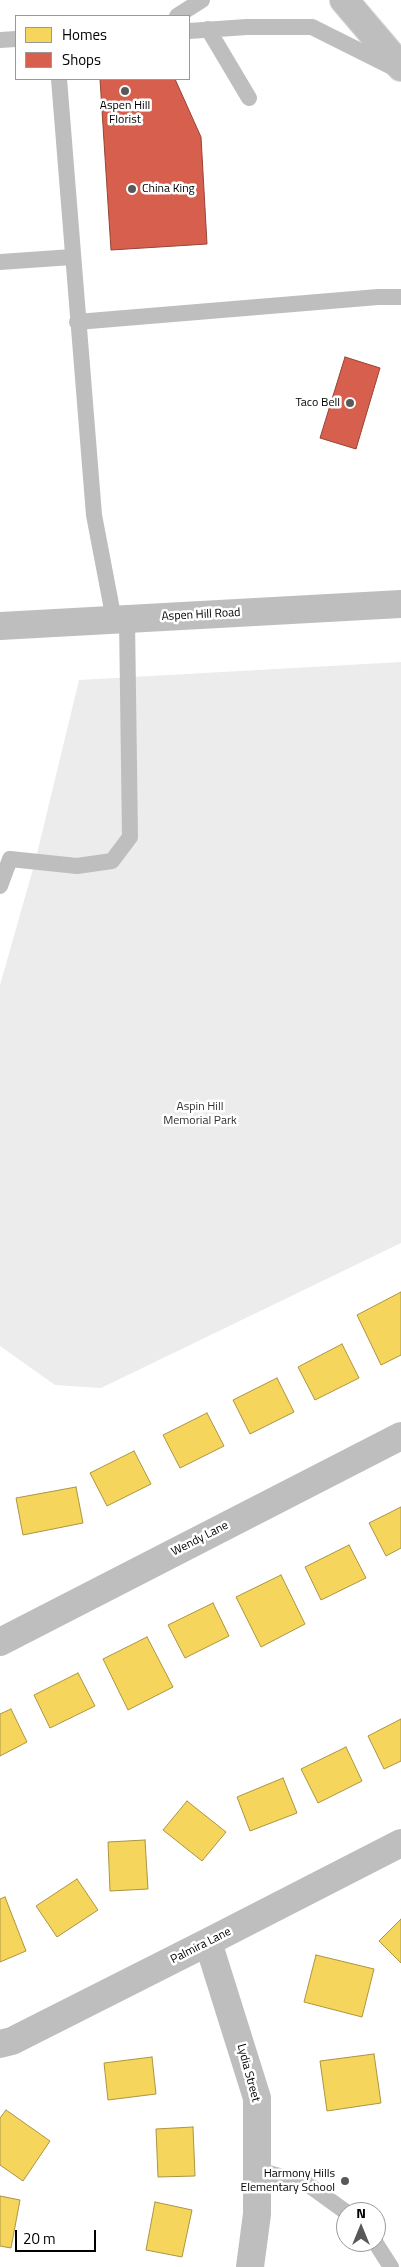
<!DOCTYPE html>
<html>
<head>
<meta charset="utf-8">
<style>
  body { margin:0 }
  #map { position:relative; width:401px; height:2267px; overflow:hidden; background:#fff; font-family:"Titillium Web",sans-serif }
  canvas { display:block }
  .legend { position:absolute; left:15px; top:15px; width:175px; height:65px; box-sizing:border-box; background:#fff; border:1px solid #999; margin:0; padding:6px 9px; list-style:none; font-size:15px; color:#000 }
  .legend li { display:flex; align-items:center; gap:10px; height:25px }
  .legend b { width:25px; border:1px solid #999 }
  .north { position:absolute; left:336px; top:2202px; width:50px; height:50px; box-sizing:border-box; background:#fff; border:1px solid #999; border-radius:50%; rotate:0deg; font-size:14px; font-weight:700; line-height:20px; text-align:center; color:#000 }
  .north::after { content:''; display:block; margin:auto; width:18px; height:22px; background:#595959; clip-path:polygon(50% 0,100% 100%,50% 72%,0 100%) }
  .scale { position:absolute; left:15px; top:2230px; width:81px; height:22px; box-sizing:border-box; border:2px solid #000; border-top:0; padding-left:6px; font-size:15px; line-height:18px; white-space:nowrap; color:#000; -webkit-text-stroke:4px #fff; paint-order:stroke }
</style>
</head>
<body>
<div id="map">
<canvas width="401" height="2267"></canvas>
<ul class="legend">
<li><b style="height:14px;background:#f6d55c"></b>Homes</li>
<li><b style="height:14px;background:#d6604d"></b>Shops</li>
</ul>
<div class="north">N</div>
<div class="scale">20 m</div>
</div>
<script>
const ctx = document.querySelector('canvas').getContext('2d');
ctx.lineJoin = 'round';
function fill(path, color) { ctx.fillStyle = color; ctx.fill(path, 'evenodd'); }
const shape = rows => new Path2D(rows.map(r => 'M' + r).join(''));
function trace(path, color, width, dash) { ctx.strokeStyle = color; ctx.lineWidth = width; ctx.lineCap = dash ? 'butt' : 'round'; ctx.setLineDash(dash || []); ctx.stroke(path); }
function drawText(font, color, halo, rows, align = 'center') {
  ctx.font = font + ' "Titillium Web",sans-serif'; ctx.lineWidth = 5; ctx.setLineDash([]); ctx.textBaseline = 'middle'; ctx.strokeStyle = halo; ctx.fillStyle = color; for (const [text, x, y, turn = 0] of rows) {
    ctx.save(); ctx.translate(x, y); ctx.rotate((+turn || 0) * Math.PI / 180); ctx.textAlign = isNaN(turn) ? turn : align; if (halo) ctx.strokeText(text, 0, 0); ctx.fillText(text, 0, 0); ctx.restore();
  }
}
fill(shape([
  [401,662,401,1243,101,1388,55,1385,0,1346,0,985,35,862,79,680]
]), '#ececec');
const homes = shape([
  [401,1292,401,1355,381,1365,357,1315,401,1292],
  [342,1344,359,1378,315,1400,298,1367,342,1344],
  [277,1378,294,1412,250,1434,233,1400,277,1378],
  [207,1413,224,1446,180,1468,163,1435,207,1413],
  [134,1451,151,1484,107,1506,90,1473,134,1451],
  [76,1487,83,1523,23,1535,16,1498,76,1487],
  [401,1507,401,1548,386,1556,369,1523,401,1507],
  [349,1545,366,1578,321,1600,305,1567,349,1545],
  [281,1575,305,1624,261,1647,236,1597,281,1575],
  [213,1603,229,1636,185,1658,168,1625,213,1603],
  [147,1637,173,1687,128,1710,103,1659,147,1637],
  [78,1673,95,1706,50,1728,34,1695,78,1673],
  [11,1709,27,1742,0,1756,0,1714,11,1709],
  [401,1719,401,1761,384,1769,368,1736,401,1719],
  [346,1747,362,1781,318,1803,301,1769,346,1747],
  [283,1778,297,1813,250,1831,237,1797,283,1778],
  [187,1801,226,1832,202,1861,163,1830,187,1801],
  [145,1840,148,1889,110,1891,108,1842,145,1840],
  [77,1879,98,1910,57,1937,36,1906,77,1879],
  [5,1897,26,1951,0,1962,0,1899,5,1897],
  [401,1919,401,1963,379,1941,401,1919],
  [316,1955,374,1969,362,2017,304,2002,316,1955],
  [374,2054,381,2103,327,2111,320,2061,374,2054],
  [152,2057,156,2094,108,2100,104,2063,152,2057],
  [6,2110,50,2141,23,2181,0,2165,0,2118,6,2110],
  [193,2127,195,2176,158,2177,156,2129,193,2127],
  [0,2196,20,2200,11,2248,0,2246,0,2196],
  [155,2202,192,2210,182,2257,146,2250,155,2202]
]);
fill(homes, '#f6d55c');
trace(homes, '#ac9540', 1);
const shops = shape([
  [100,79,175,79,201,137,207,244,111,250,100,79],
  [345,357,380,368,356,449,320,438,345,357]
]);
fill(shops, '#d6604d');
trace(shops, '#964336', 1);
const primary = shape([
  [344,0,401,67]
]);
trace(primary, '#dbdbdb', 30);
trace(shape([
  [177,16,202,0],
  [208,29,249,98],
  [189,31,247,27,312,27,394,68],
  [0,40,16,39],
  [59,79,94,515,114,620],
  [0,262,72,257],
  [77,322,378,297,401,297],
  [0,886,10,859,77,866,112,861,130,837,127,619],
  [257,2170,306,2183,346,2212],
  [375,2242,391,2267]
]), '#bebebe', 16);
trace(shape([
  [0,1642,401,1436],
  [208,1942,257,2098,257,2214,250,2267],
  [0,2044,12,2041,208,1942,401,1843]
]), '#bebebe', 28);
trace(shape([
  [0,626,401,604]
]), '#bebebe', 28);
trace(primary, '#bebebe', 28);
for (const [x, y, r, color] of [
  [125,91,5,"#595959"],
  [132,189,5,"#595959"],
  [350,403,5,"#595959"],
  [345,2181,5,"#595959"]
]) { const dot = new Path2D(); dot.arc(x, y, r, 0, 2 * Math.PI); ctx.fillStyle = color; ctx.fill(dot); trace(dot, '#fff', 2); }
drawText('12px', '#000', '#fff', [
  ["Aspen Hill",125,106,"center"],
  ["Florist",125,120,"center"],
  ["China King",142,189,"left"],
  ["Taco Bell",340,403],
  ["Harmony Hills",335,2174],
  ["Elementary School",335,2188]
], 'right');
drawText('12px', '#000', '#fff', [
  ["Aspen Hill Road",201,615,-3],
  ["Wendy Lane",200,1539,-27],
  ["Palmira Lane",201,1946,-27],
  ["Lydia Street",248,2073,75]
]);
drawText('12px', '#333', '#fff', [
  ["Aspin Hill",200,1107],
  ["Memorial Park",200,1121]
]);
</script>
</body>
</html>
